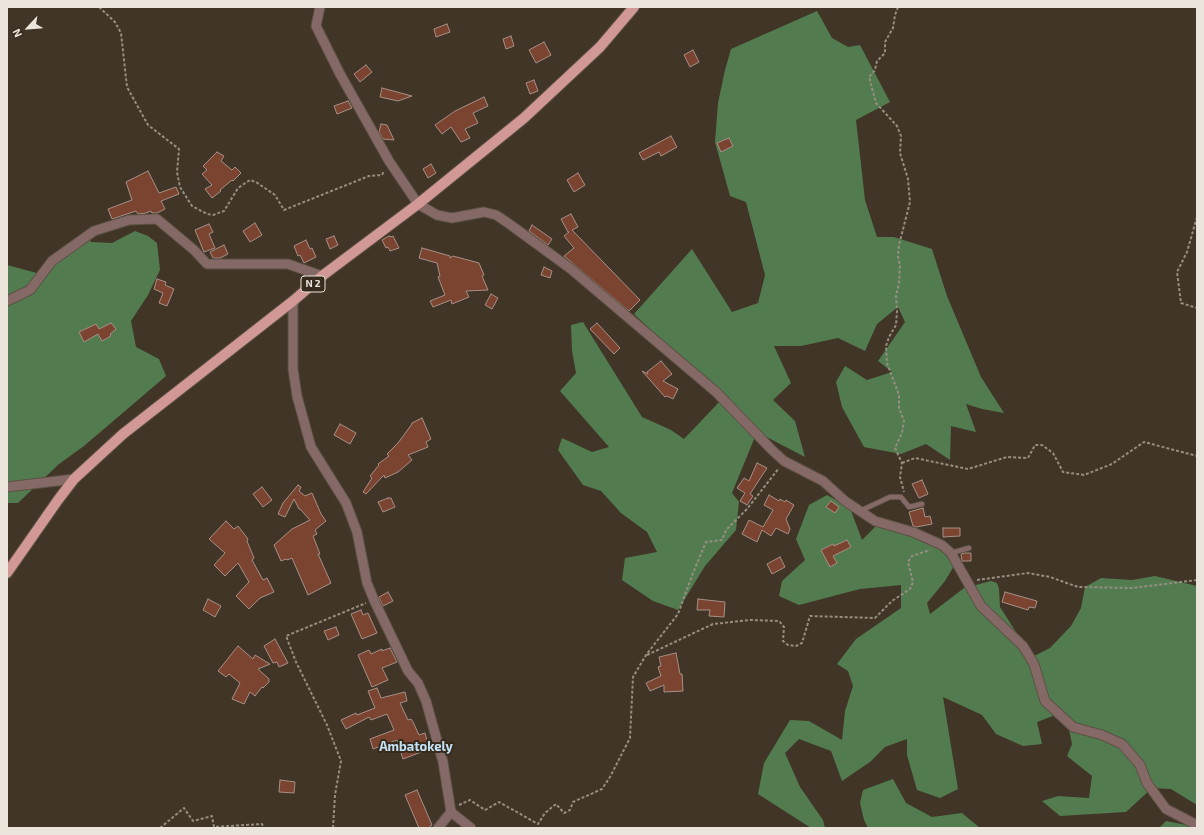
<!DOCTYPE html>
<html>
<head>
<meta charset="utf-8">
<style>
  body { margin:0 }
  #map { position:relative; width:1204px; height:835px; overflow:hidden; background:#403526; font-family:"Exo 2",sans-serif }
  canvas { display:block }
  .frame { position:absolute; inset:0; border:8px solid #ece5dc; pointer-events:none }
  .north { position:absolute; left:8px; top:8px; width:40px; height:40px; -webkit-text-stroke:3px #362b1c; paint-order:stroke; rotate:244deg; font-size:11px; font-weight:700; line-height:16px; text-align:center; color:#ece5dc }
  .north::after { content:''; display:block; margin:auto; width:14px; height:18px; background:#ece5dc; clip-path:polygon(50% 0,100% 100%,50% 72%,0 100%) }
</style>
</head>
<body>
<div id="map">
<canvas width="1204" height="835"></canvas>
<div class="frame"></div>
<div class="north">N</div>
</div>
<script>
const ctx = document.querySelector('canvas').getContext('2d');
ctx.lineJoin = 'round';
function fill(path, color) { ctx.fillStyle = color; ctx.fill(path, 'evenodd'); }
const shape = rows => new Path2D(rows.map(r => 'M' + r).join(''));
function trace(path, color, width, dash) { ctx.strokeStyle = color; ctx.lineWidth = width; ctx.lineCap = dash ? 'butt' : 'round'; ctx.setLineDash(dash || []); ctx.stroke(path); }
function drawText(font, color, halo, rows, align = 'center') {
  ctx.font = font + ' "Exo 2",sans-serif'; ctx.lineWidth = 4; ctx.setLineDash([]); ctx.textBaseline = 'middle'; ctx.strokeStyle = halo; ctx.fillStyle = color; for (const [text, x, y, turn = 0] of rows) {
    ctx.save(); ctx.translate(x, y); ctx.rotate((+turn || 0) * Math.PI / 180); ctx.textAlign = isNaN(turn) ? turn : align; if (halo) ctx.strokeText(text, 0, 0); ctx.fillText(text, 0, 0); ctx.restore();
  }
}
fill(shape([
  [817,11,832,38,848,47,860,45,890,102,856,120,865,200,877,237,894,237,932,249,947,296,981,377,1004,413,982,409,966,404,976,432,951,426,950,460,926,444,901,454,864,447,842,407,836,382,845,366,867,380,892,372,878,361,905,322,898,307,877,324,865,351,838,338,801,346,774,346,791,383,773,400,795,421,805,457,757,432,732,493,739,502,736,530,705,566,678,610,653,601,622,580,625,558,657,552,647,532,621,513,601,491,583,485,558,450,562,438,592,452,609,447,560,391,576,373,572,351,571,325,583,322,642,417,671,430,684,439,723,398,634,314,692,249,732,312,758,303,765,275,746,202,730,196,715,142,718,103,725,70,731,49],
  [135,231,148,236,157,243,160,270,148,295,131,321,136,347,159,359,166,376,84,446,59,464,18,503,7,503,7,265,37,273,87,232,91,242,112,243],
  [827,495,850,508,862,540,875,527,896,526,918,540,942,550,954,566,945,581,927,603,930,614,964,588,991,581,997,583,999,589,1000,607,1032,657,1050,648,1071,626,1081,608,1085,587,1101,578,1132,580,1155,576,1197,586,1197,805,1171,789,1152,788,1126,812,1060,816,1042,801,1058,796,1089,798,1092,776,1067,756,1072,744,1069,729,1053,716,1037,722,1042,744,1023,746,996,734,982,715,943,697,958,789,940,798,917,790,907,755,907,739,885,747,870,762,842,781,831,751,799,739,785,753,800,787,823,820,825,828,811,828,758,794,764,763,790,720,809,721,842,740,845,711,853,686,848,671,837,664,856,639,901,608,901,585,860,589,799,605,779,596,782,581,805,560,796,539,809,505],
  [893,779,906,803,932,817,962,813,980,828,868,828,864,820,860,803,863,790],
  [1166,821,1197,827,1197,828,1159,828]
]), '#527c4f');
const building = shape([
  [447,24,450,32,436,37,434,29,447,24],
  [511,36,514,46,506,49,503,39,511,36],
  [544,42,551,55,536,63,529,50,544,42],
  [693,50,699,62,690,67,684,55,693,50],
  [366,65,372,72,360,82,354,74,366,65],
  [534,80,538,91,530,94,526,83,534,80],
  [382,88,412,96,398,101,380,97,382,88],
  [484,97,488,106,473,113,478,123,465,129,470,138,461,142,451,127,442,134,435,125,455,111,484,97],
  [348,101,352,108,337,114,334,106,348,101],
  [381,124,387,125,394,140,383,139,379,132,381,124],
  [671,136,677,147,661,156,659,152,643,160,639,153,671,136],
  [729,138,733,146,721,152,717,143,729,138],
  [217,152,224,156,221,161,232,170,235,167,241,173,233,181,232,180,220,190,221,191,212,198,205,189,212,185,202,174,207,170,203,166,217,152],
  [431,164,436,173,428,178,423,169,431,164],
  [148,171,159,193,176,187,179,194,161,201,165,209,157,213,152,213,151,211,146,213,138,214,136,211,112,219,108,209,132,200,126,182,148,171],
  [578,173,585,185,574,192,567,180,578,173],
  [571,214,578,227,572,230,640,300,629,311,564,256,574,248,564,236,569,232,568,232,561,219,571,214],
  [255,223,262,235,250,242,243,231,255,223],
  [209,224,213,232,209,234,215,248,204,252,195,230,209,224],
  [532,225,552,239,548,245,529,231,532,225],
  [334,236,338,245,330,249,326,239,334,236],
  [389,236,390,237,393,236,399,248,390,251,388,247,386,248,382,240,389,236],
  [306,240,310,249,312,248,316,257,304,263,300,255,298,256,294,246,306,240],
  [224,245,228,254,220,258,213,258,210,252,224,245],
  [422,248,450,256,450,258,453,256,479,263,484,275,482,276,488,290,466,291,469,297,452,304,451,300,433,307,430,301,445,295,438,277,440,276,437,263,419,258,422,248],
  [544,267,552,271,550,278,541,275,544,267],
  [157,279,166,282,165,285,174,289,167,306,159,303,163,293,154,289,157,279],
  [491,294,498,298,492,309,485,305,491,294],
  [111,323,116,329,110,334,111,336,102,341,98,334,84,342,79,332,96,324,99,329,111,323],
  [597,323,620,348,614,354,590,329,597,323],
  [661,361,672,374,663,381,678,389,673,399,667,396,665,397,642,371,648,374,647,372,661,361],
  [422,418,431,439,426,442,428,447,408,455,412,460,398,472,385,478,384,475,366,494,363,492,372,478,370,476,379,465,378,464,389,456,387,454,398,443,412,424,412,423,422,418],
  [340,424,356,433,350,444,334,435,340,424],
  [757,463,767,468,750,494,753,496,747,505,740,501,745,493,737,488,744,478,749,481,757,463],
  [922,480,928,494,919,498,912,484,922,480],
  [298,485,301,487,299,491,305,496,312,493,321,514,326,521,315,530,317,534,313,536,320,554,318,554,331,583,308,595,292,558,287,560,286,559,281,561,274,545,292,529,310,520,300,509,299,509,294,499,285,517,278,514,283,503,298,485],
  [262,487,272,500,263,507,253,494,262,487],
  [769,495,779,501,780,499,785,502,786,500,794,505,786,519,790,529,788,534,776,528,771,536,762,530,757,542,742,534,749,520,763,527,773,510,764,505,769,495],
  [388,498,391,498,395,507,383,512,378,502,388,498],
  [831,501,839,507,835,513,826,507,831,501],
  [923,508,925,517,930,516,932,524,916,527,913,526,909,512,923,508],
  [226,521,234,529,238,526,248,539,247,541,254,558,252,560,263,580,267,578,274,592,260,598,249,609,236,596,249,582,238,563,225,576,214,565,225,553,209,539,226,521],
  [943,528,960,528,960,536,943,537,943,528],
  [847,540,851,547,833,556,837,563,830,567,821,550,833,544,834,546,847,540],
  [964,553,971,553,971,561,962,561,961,554,964,553],
  [780,557,785,567,772,574,767,564,780,557],
  [388,592,393,601,383,606,379,597,388,592],
  [1005,592,1037,601,1035,608,1029,607,1028,610,1002,602,1005,592],
  [208,599,221,606,215,617,203,610,208,599],
  [698,599,725,602,724,617,709,616,710,610,697,610,698,599],
  [361,610,363,615,368,613,377,633,362,639,351,614,361,610],
  [336,627,339,635,328,640,324,631,336,627],
  [275,639,288,663,279,667,277,662,273,663,264,646,275,639],
  [238,646,253,659,255,655,270,664,258,669,269,679,269,682,263,688,262,687,255,696,250,692,244,704,232,699,240,683,229,674,226,677,218,671,238,646],
  [390,648,397,662,382,668,388,680,372,687,358,655,369,650,371,654,382,649,382,651,390,648],
  [676,653,680,674,682,674,683,691,664,692,664,685,650,691,646,683,661,676,658,667,661,666,659,657,676,653],
  [377,688,381,698,405,692,407,701,400,703,408,720,411,719,413,722,419,735,425,733,429,749,403,759,397,740,373,749,370,739,394,730,387,714,371,720,369,717,346,729,341,720,356,713,357,715,375,708,368,691,377,688],
  [280,780,295,782,294,793,279,792,280,780],
  [417,790,432,825,430,826,431,828,419,828,405,795,417,790]
]);
fill(building, '#7b4430');
trace(building, '#a79088', 1);
const lane = shape([
  [860,511,890,497,901,497,909,507,922,504],
  [951,553,969,548]
]);
const street = shape([
  [320,7,316,26,340,74,389,161,418,204,437,215,452,218,484,212,496,215,508,223,571,269,716,392,772,450,784,461,823,481,845,501,875,521,913,532,942,545,951,553,981,606,1023,646,1034,664,1045,701,1073,727,1102,735,1122,744,1140,765,1147,783,1166,809,1197,825],
  [7,301,30,290,52,261,94,231,129,220,157,219,194,250,207,264,288,264,322,276],
  [293,301,293,369,297,396,311,447,346,503,357,532,367,583,374,600,408,671,418,683,426,701,443,762,451,812,471,828],
  [7,487,74,479],
  [438,828,451,812]
]);
const primary = shape([
  [7,573,58,500,74,479,123,434,293,301,322,276,418,204,524,118,600,47,634,7]
]);
trace(lane, '#5c5143', 6);
trace(street, '#5c5143', 11);
trace(primary, '#5c5143', 12);
trace(shape([
  [99,7,115,22,121,33,127,87,148,125,179,149,177,172,180,187,192,206,207,214,213,215,224,211,238,188,250,180,256,182,275,195,284,210,369,176,382,175,384,171],
  [898,7,895,15,893,28,885,42,885,53,877,61,875,70,869,77,876,103,897,126,901,136,900,153,908,179,910,202,899,245,898,256,900,266,899,283,896,296,897,311,896,325,889,337,886,346,887,363,899,395,899,408,904,421,902,433,895,448,902,463,900,477,904,492],
  [1197,217,1187,252,1177,272,1181,303,1197,308],
  [902,463,915,458,968,469,1007,457,1028,458,1035,445,1042,445,1053,453,1063,472,1084,475,1112,464,1144,442,1197,456],
  [977,580,1028,573,1050,577,1078,587,1132,588,1197,580],
  [647,655,713,624,750,620,779,621,784,627,783,641,788,645,796,646,802,643,810,616,875,618,892,601,910,589,913,582,908,562,912,556,930,550],
  [459,805,470,800,485,810,499,802,538,824,545,813,556,804,564,813,570,810,573,802,602,789,610,777,630,738,633,677,646,655,678,614,693,573,706,542,722,540,726,530,747,509,779,468],
  [160,828,184,808,193,821,212,816,214,827,262,824,264,828],
  [333,828,335,795,341,761,327,725,296,662,286,636,366,603]
]), '#978e82', 2, [3, 2]);
trace(lane, '#856967', 4.5);
trace(street, '#856967', 9);
trace(primary, '#d29895', 10);
for (const [x, y, w] of [
  [313,284,24]
]) { const box = new Path2D(); box.roundRect(x - w / 2, y - 8, w, 16, 3); ctx.fillStyle = '#362b1c'; ctx.fill(box); trace(box, '#ece5dc', 1); }
drawText('bold 10px', '#ece5dc', null, [
  ["N 2",313,284]
]);
drawText('bold 13px', '#c5e1f5', '#362b1c', [
  ["Ambatokely",416,747]
]);
</script>
</body>
</html>
